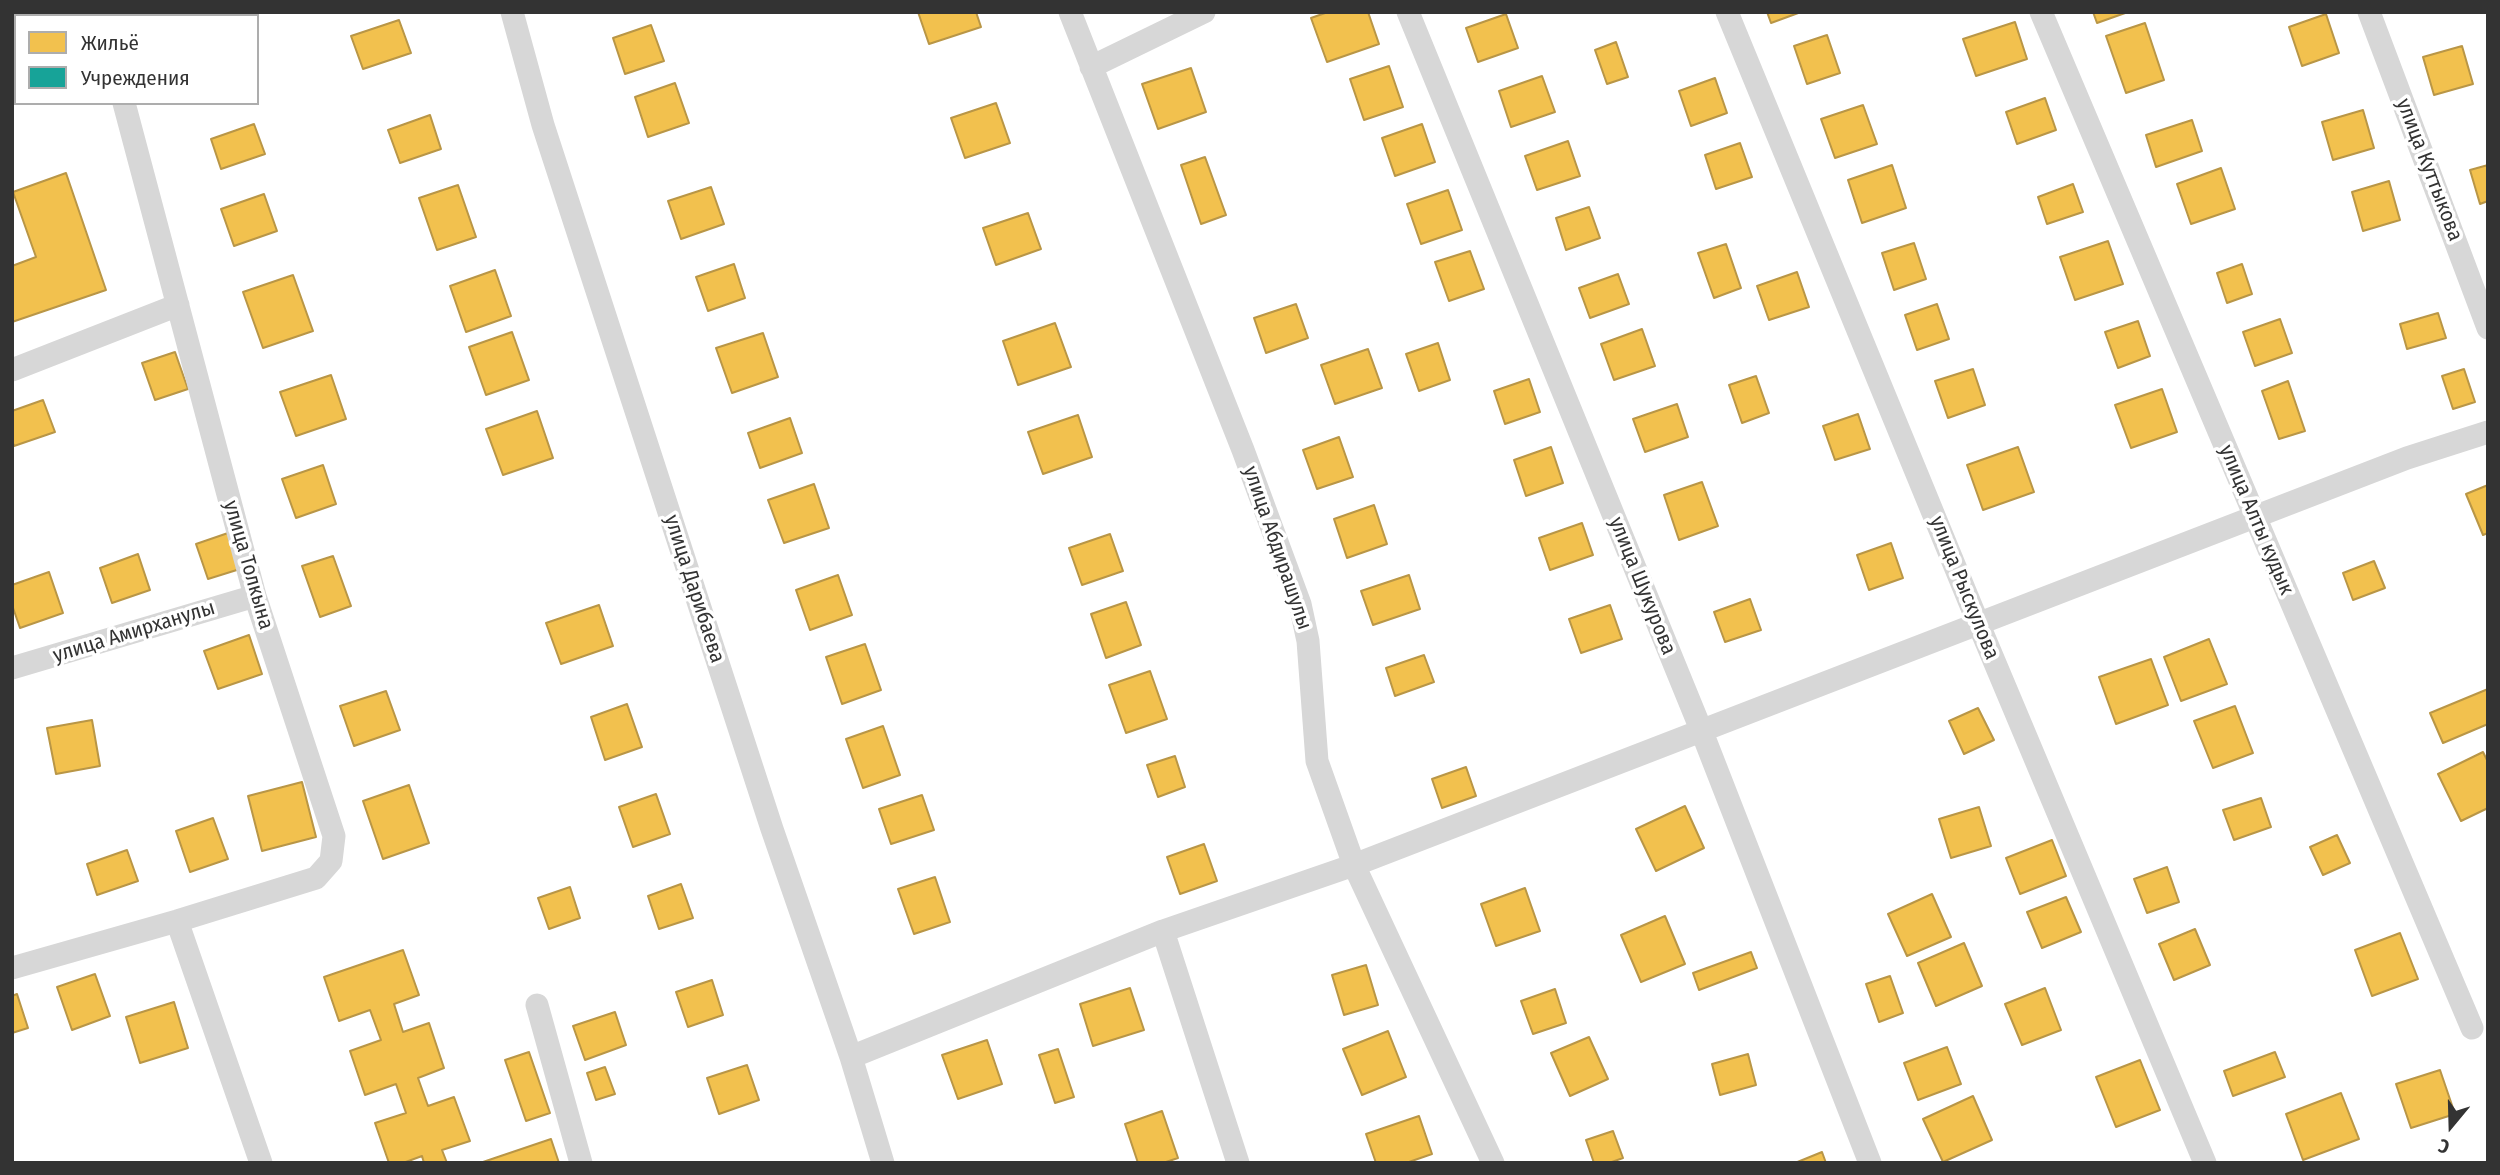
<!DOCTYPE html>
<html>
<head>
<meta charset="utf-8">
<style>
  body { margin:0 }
  #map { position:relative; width:2500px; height:1175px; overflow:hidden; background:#fff; font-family:"Fira Sans Condensed",sans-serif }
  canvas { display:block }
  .frame { position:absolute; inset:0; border:14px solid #333; pointer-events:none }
  .legend { position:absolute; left:14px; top:14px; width:245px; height:91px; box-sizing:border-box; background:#fff; border:2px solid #adadad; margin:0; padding:9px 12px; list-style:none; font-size:21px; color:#333 }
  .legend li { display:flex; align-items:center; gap:14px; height:35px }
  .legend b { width:35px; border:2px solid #adadad }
  .north { position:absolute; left:2416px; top:1091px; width:70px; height:70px; -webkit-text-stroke:5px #fff; paint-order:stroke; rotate:199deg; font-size:19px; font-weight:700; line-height:28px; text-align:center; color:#333 }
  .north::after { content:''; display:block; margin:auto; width:24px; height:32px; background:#333; clip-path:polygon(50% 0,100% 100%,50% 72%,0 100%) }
</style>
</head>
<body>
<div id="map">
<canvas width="2500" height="1175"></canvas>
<div class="frame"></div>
<ul class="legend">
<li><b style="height:19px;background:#f2c14e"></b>Жильё</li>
<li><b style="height:19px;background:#17a398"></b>Учреждения</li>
</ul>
<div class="north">С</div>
</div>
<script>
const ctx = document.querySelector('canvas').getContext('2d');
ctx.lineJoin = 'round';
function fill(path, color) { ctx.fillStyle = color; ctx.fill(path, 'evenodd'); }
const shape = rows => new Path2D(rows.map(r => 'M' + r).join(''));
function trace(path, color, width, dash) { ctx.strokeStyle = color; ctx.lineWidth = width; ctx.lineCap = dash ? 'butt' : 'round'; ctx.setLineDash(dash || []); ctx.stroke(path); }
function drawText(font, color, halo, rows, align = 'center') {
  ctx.font = font + ' "Fira Sans Condensed",sans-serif'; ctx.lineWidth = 7; ctx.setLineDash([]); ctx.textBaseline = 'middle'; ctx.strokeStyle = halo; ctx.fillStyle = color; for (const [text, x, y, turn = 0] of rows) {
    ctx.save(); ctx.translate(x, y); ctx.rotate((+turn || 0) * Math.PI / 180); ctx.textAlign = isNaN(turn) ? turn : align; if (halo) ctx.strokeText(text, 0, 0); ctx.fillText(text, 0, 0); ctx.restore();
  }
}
const homes = shape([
  [918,12,976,12,981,27,929,44,918,12],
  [1328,12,1368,12,1379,44,1327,62,1311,18,1328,12],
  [1767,12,1801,12,1771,23,1767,12],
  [2093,12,2128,12,2097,23,2093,12],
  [1506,14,1518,48,1478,62,1466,28,1506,14],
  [2326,14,2339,53,2302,66,2289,27,2326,14],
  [399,20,411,53,363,69,351,36,399,20],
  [2015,22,2027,59,1976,76,1963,39,2015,22],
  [2145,23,2164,80,2126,93,2106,36,2145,23],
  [651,25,664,61,625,74,613,38,651,25],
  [1827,35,1840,73,1807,84,1794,46,1827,35],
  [1616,42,1628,77,1607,84,1595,50,1616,42],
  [2462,46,2473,84,2434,95,2423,57,2462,46],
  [1389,66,1403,107,1364,120,1350,79,1389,66],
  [1191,68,1206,112,1158,129,1142,84,1191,68],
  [1542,76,1555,112,1511,127,1499,91,1542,76],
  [1715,78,1727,113,1691,126,1679,91,1715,78],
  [675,83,689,123,648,137,635,97,675,83],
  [2045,98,2056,130,2017,144,2006,112,2045,98],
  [996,103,1010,143,965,158,951,118,996,103],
  [1863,105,1877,144,1835,158,1821,119,1863,105],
  [2363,110,2374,148,2333,160,2322,122,2363,110],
  [430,115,441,149,400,163,388,130,430,115],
  [2192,120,2202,151,2156,167,2146,135,2192,120],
  [254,124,265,154,221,169,211,139,254,124],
  [1422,124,1435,162,1395,176,1382,138,1422,124],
  [1568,141,1580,176,1537,190,1525,156,1568,141],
  [1740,143,1752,177,1716,189,1705,155,1740,143],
  [1205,157,1226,215,1201,224,1181,165,1205,157],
  [1892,165,1906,208,1862,223,1848,180,1892,165],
  [2488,165,2488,201,2480,204,2470,170,2488,165],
  [2221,168,2235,209,2191,224,2177,184,2221,168],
  [66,173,106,290,12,322,12,266,36,257,13,192,66,173],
  [2389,181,2400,220,2363,231,2352,192,2389,181],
  [2073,184,2083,212,2047,224,2038,197,2073,184],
  [458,185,476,237,437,250,419,198,458,185],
  [711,187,724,224,681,239,668,201,711,187],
  [1448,190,1462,230,1421,244,1407,204,1448,190],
  [264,194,277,231,234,246,221,209,264,194],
  [1589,207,1600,238,1566,250,1556,218,1589,207],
  [1028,213,1041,249,996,265,983,228,1028,213],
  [2108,241,2123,284,2075,300,2060,257,2108,241],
  [1914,243,1926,279,1894,290,1882,253,1914,243],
  [1726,244,1741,288,1714,298,1698,253,1726,244],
  [1470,251,1484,289,1449,301,1435,262,1470,251],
  [734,264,745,298,708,311,696,277,734,264],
  [2242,264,2252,294,2227,303,2217,273,2242,264],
  [495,270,511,316,466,332,450,286,495,270],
  [1797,272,1809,307,1769,320,1757,286,1797,272],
  [1618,274,1629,304,1590,318,1579,288,1618,274],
  [293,275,313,331,263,348,243,292,293,275],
  [1296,304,1308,338,1266,353,1254,318,1296,304],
  [1937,304,1949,339,1917,350,1905,315,1937,304],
  [2438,313,2446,338,2407,349,2400,324,2438,313],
  [2280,319,2292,353,2255,366,2243,332,2280,319],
  [2138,321,2150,356,2118,368,2105,332,2138,321],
  [1055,323,1071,367,1018,385,1003,341,1055,323],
  [1642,329,1655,366,1614,380,1601,344,1642,329],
  [512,332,529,380,486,395,469,347,512,332],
  [763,333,778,377,732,393,716,348,763,333],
  [1438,343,1450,380,1419,391,1406,354,1438,343],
  [1368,349,1382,388,1335,404,1321,365,1368,349],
  [175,352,188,389,155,400,142,363,175,352],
  [1973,369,1985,405,1948,418,1935,381,1973,369],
  [2464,369,2475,402,2453,409,2442,376,2464,369],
  [331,375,346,419,296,436,280,392,331,375],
  [1756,376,1769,413,1742,423,1729,385,1756,376],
  [1529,379,1540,412,1505,424,1494,391,1529,379],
  [2288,381,2305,431,2279,439,2262,391,2288,381],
  [2162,389,2177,432,2131,448,2115,405,2162,389],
  [43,400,55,432,14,446,12,440,12,411,43,400],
  [1677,404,1688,437,1645,452,1633,419,1677,404],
  [537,411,553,458,503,475,486,429,537,411],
  [1858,414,1870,449,1835,460,1823,426,1858,414],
  [1078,415,1092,457,1043,474,1028,432,1078,415],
  [790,418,802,453,760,468,748,433,790,418],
  [1339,437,1353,477,1317,489,1303,450,1339,437],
  [1551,447,1563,483,1526,496,1514,460,1551,447],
  [2018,447,2034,492,1983,510,1967,465,2018,447],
  [323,465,336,504,296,518,282,479,323,465],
  [1702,482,1718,526,1679,540,1664,495,1702,482],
  [814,484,829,528,784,543,768,500,814,484],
  [2488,485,2488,533,2483,535,2466,494,2488,485],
  [1374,505,1387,544,1347,558,1334,519,1374,505],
  [1582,523,1593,555,1550,570,1539,538,1582,523],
  [228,533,240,569,208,579,196,544,228,533],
  [1110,534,1123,571,1082,585,1069,548,1110,534],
  [1891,543,1903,578,1869,590,1857,555,1891,543],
  [138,554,150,590,112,603,100,568,138,554],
  [333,556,351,606,320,617,302,566,333,556],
  [2374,561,2385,588,2353,600,2343,573,2374,561],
  [49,572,63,613,20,628,12,605,12,585,49,572],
  [838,575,852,615,810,630,796,590,838,575],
  [1409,575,1420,609,1373,625,1361,591,1409,575],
  [1750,599,1761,630,1725,642,1714,612,1750,599],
  [1126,602,1141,645,1106,658,1091,614,1126,602],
  [599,605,613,646,561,664,546,623,599,605],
  [1610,605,1622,639,1581,653,1569,619,1610,605],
  [249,635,262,674,218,689,204,651,249,635],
  [2209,639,2227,684,2181,701,2164,657,2209,639],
  [865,644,881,690,842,704,826,657,865,644],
  [1424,655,1434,682,1395,696,1386,668,1424,655],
  [2151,659,2168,705,2116,724,2099,677,2151,659],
  [1150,671,1167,719,1126,733,1109,685,1150,671],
  [2488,689,2488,724,2443,743,2430,713,2488,689],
  [386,691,400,730,354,746,340,706,386,691],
  [627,704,642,747,605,760,591,717,627,704],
  [2235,706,2253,753,2213,768,2194,721,2235,706],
  [1978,708,1994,740,1964,754,1949,721,1978,708],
  [92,720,100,766,56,774,47,728,92,720],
  [883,726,900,775,863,788,846,739,883,726],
  [2483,752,2488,762,2488,808,2461,821,2438,774,2483,752],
  [1175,756,1185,787,1158,797,1147,765,1175,756],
  [1466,767,1476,796,1442,808,1432,779,1466,767],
  [302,782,316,837,262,851,248,796,302,782],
  [409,785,429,843,383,859,363,801,409,785],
  [656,794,670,834,633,847,619,807,656,794],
  [922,795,934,830,891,844,879,809,922,795],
  [2261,798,2271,827,2234,840,2223,810,2261,798],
  [1685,806,1704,848,1656,871,1636,829,1685,806],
  [1979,807,1991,846,1951,858,1939,819,1979,807],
  [213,818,228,859,190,872,176,831,213,818],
  [2337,835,2350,863,2323,875,2310,847,2337,835],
  [2052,840,2066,876,2020,894,2006,858,2052,840],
  [1204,844,1217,881,1180,894,1167,857,1204,844],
  [127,850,138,881,97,895,87,864,127,850],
  [2167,867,2179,902,2147,913,2134,879,2167,867],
  [935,877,950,922,914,934,898,889,935,877],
  [681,884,693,918,659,929,648,896,681,884],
  [570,887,580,918,549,929,538,898,570,887],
  [1525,888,1540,931,1496,946,1481,904,1525,888],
  [1932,894,1951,937,1907,956,1888,914,1932,894],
  [2066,897,2081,932,2042,948,2027,912,2066,897],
  [1665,916,1685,964,1641,982,1621,935,1665,916],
  [2195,929,2210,965,2174,980,2159,944,2195,929],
  [2400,933,2418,979,2372,996,2355,950,2400,933],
  [1964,943,1982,986,1936,1006,1918,963,1964,943],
  [403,950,419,995,394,1004,403,1032,429,1023,444,1068,418,1078,428,1106,454,1097,470,1141,442,1150,447,1163,424,1163,422,1156,403,1163,389,1163,375,1123,406,1113,396,1084,365,1095,350,1051,381,1040,370,1010,339,1021,324,977,403,950],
  [1751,952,1757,968,1699,990,1693,973,1751,952],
  [1366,965,1378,1005,1344,1015,1332,975,1366,965],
  [95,974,110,1016,72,1030,57,987,95,974],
  [1890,976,1903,1013,1879,1022,1866,984,1890,976],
  [712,980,723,1015,688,1027,676,992,712,980],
  [1130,988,1144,1030,1093,1046,1080,1004,1130,988],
  [2045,988,2061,1030,2022,1045,2005,1004,2045,988],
  [1555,989,1566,1023,1533,1034,1521,1001,1555,989],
  [17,994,28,1028,12,1033,12,996,17,994],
  [174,1002,188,1048,140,1063,126,1017,174,1002],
  [615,1012,626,1045,585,1060,573,1026,615,1012],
  [1388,1031,1406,1077,1362,1095,1343,1049,1388,1031],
  [1589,1037,1608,1079,1570,1096,1551,1053,1589,1037],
  [987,1040,1002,1084,958,1099,942,1055,987,1040],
  [1947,1047,1961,1084,1918,1100,1904,1063,1947,1047],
  [1058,1049,1074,1097,1055,1103,1039,1055,1058,1049],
  [529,1052,550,1113,526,1121,505,1060,529,1052],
  [2275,1052,2285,1077,2233,1096,2224,1071,2275,1052],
  [1748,1054,1756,1085,1720,1095,1712,1064,1748,1054],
  [2140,1060,2160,1110,2116,1127,2096,1077,2140,1060],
  [747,1065,759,1100,719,1114,707,1078,747,1065],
  [605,1067,615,1094,596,1100,587,1073,605,1067],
  [2440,1070,2455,1114,2411,1128,2396,1084,2440,1070],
  [2341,1093,2359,1139,2303,1160,2286,1114,2341,1093],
  [1973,1096,1992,1140,1943,1162,1923,1119,1973,1096],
  [1162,1111,1178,1158,1163,1163,1138,1163,1125,1124,1162,1111],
  [1419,1116,1432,1154,1406,1163,1376,1163,1366,1134,1419,1116],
  [1613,1131,1623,1158,1609,1163,1594,1163,1586,1140,1613,1131],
  [551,1139,559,1163,480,1163,551,1139],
  [1822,1152,1826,1163,1795,1163,1822,1152]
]);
fill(homes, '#f2c14e');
trace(homes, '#b99646', 2);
const public = shape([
  [12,12,18,12,20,16,16,16,16,54,12,55,12,12]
]);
fill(public, '#17a398');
trace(public, '#1f817a', 2);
trace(shape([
  [102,12,103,16],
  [512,12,543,125,772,829,851,1057,883,1163],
  [1070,12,1243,450,1300,604,1308,641,1317,761,1354,865,1493,1163],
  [1408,12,1702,732,1870,1163],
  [1727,12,1979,625,2205,1163],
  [2041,12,2472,1028],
  [2369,12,2488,328],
  [1091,67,1204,12],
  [12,370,178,305],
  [12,668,255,596],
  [177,921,261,1163],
  [1163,931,1238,1163],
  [12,968,177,921,316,878,331,861,334,836,255,596,124,103],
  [537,1005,581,1163],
  [851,1057,1163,931,1354,865,2407,458,2488,432]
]), '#d7d7d7', 23);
drawText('21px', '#333', '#fff', [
  ["улица Куттыкова",2429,170,69],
  ["улица Алты кудык",2256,520,67],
  ["улица Абдирашулы",1277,548,71],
  ["улица Толкына",248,565,74],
  ["улица Шукурова",1642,586,68],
  ["улица Рыскулова",1964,588,68],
  ["улица Дарибаева",694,589,72],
  ["улица Амирханулы",134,632,-17]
]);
</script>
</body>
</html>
